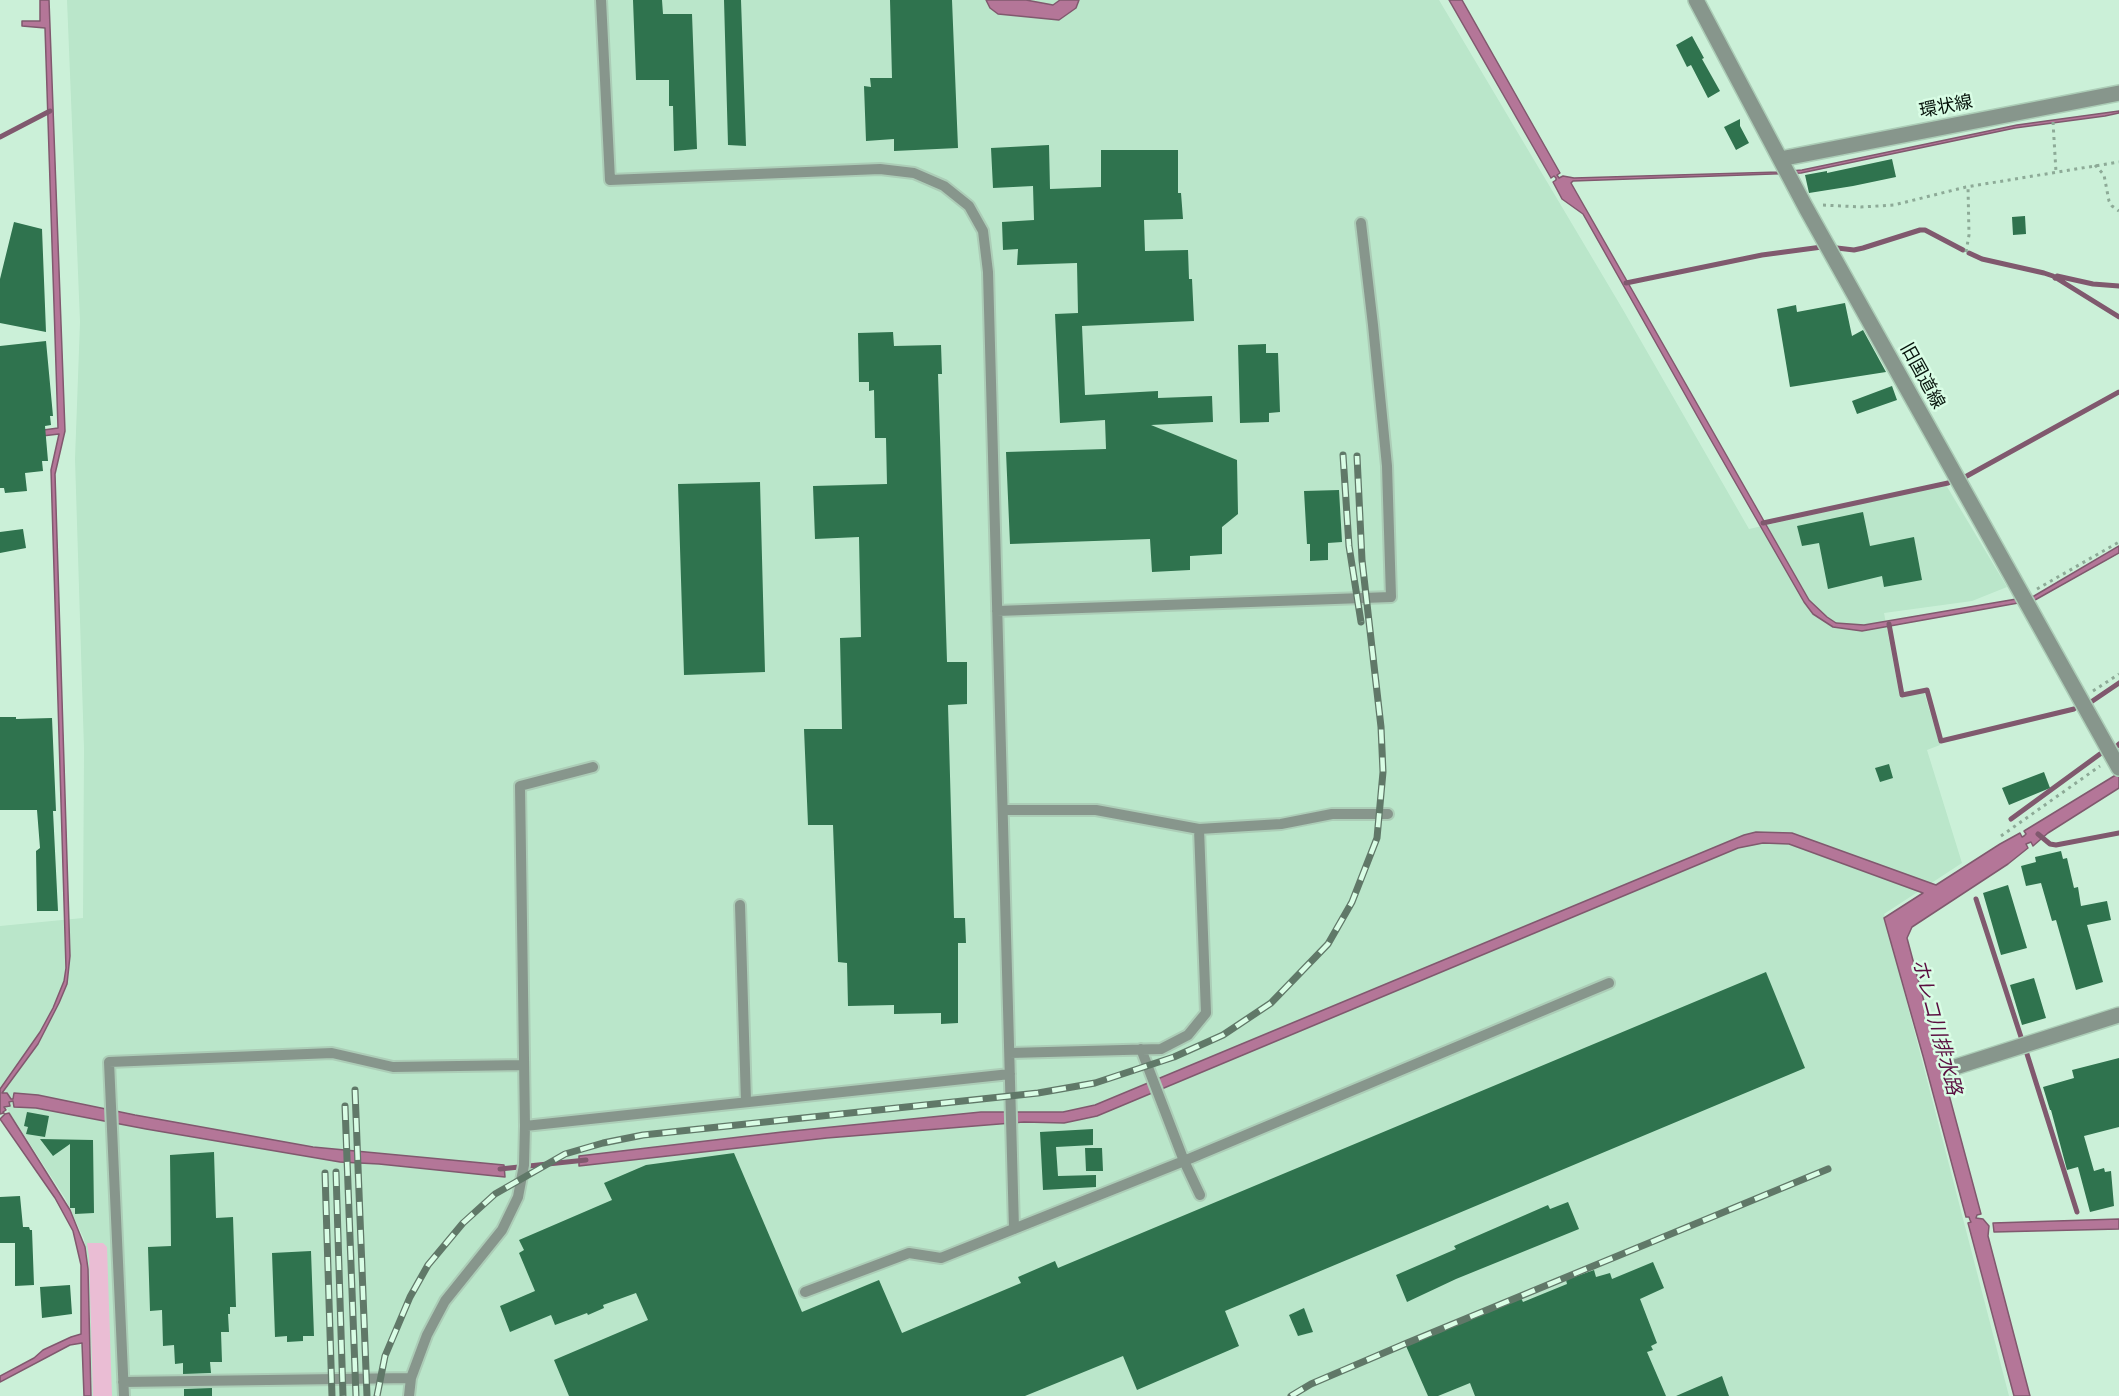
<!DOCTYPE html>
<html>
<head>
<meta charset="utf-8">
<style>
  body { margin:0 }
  canvas { display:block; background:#cbf0d8 }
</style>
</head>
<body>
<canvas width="2119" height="1396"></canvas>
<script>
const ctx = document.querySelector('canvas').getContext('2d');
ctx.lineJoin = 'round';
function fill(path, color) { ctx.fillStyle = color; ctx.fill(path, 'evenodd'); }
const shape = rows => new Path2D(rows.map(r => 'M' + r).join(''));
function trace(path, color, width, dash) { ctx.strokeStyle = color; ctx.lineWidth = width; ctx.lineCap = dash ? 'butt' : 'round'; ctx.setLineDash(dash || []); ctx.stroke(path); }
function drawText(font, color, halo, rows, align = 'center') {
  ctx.font = font + ' Manrope,"Noto Sans JP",sans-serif'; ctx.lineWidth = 5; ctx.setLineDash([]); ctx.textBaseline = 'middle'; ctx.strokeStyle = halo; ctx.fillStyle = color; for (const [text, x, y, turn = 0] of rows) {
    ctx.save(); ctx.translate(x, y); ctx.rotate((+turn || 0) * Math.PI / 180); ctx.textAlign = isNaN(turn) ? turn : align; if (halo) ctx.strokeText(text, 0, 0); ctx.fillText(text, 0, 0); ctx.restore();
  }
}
fill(shape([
  [67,0,1439,0,1622,308,1749,529,1946,485,2007,587,1972,601,1884,613,1900,698,1924,692,1940,745,1927,750,1962,863,1884,914,2009,1396,92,1396,88,1266,84,1239,65,1198,0,1098,0,926,83,918,84,749,75,459,80,322]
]), '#bae6ca');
fill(shape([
  [87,1243,103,1243,107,1247,112,1396,93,1396,89,1256]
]), '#eabdd4');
const water = shape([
  [40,0,49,0,65,431,55,474,70,956,67,984,59,1003,38,1044,2,1093,7,1093,11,1099,13,1099,14,1093,38,1095,135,1115,313,1147,504,1165,505,1177,379,1164,340,1162,146,1129,36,1108,14,1107,13,1101,9,1102,10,1106,4,1107,6,1110,3,1112,4,1113,0,1114,0,1089,40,1032,53,1008,64,981,66,968,51,470,59,434,0,441,0,436,58,428,45,28,22,26,22,21,40,21,40,0],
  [986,0,1026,0,1053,5,1060,0,1079,0,1076,8,1059,20,998,14,990,8,986,0],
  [1449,0,1462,0,1560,173,1557,175,1559,178,1563,176,1574,178,1779,172,1802,170,2017,125,2119,111,2119,113,2105,116,2015,128,1801,173,1573,181,1571,183,1809,600,1827,617,1836,623,1864,625,2034,596,2119,546,2119,553,2035,600,1862,631,1833,627,1813,614,1804,602,1704,428,1583,214,1562,199,1553,182,1556,180,1556,178,1554,176,1551,178,1449,0],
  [2119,773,2119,788,2048,833,2033,846,2031,842,2026,844,2028,848,2008,864,1912,927,1907,938,1981,1214,1977,1215,1976,1218,1983,1219,1989,1226,1988,1236,2030,1396,2014,1396,1968,1223,1971,1222,1970,1220,1969,1217,1966,1217,1923,1056,1884,918,1923,893,1789,844,1763,843,1738,848,1097,1116,1064,1123,1024,1122,827,1138,579,1166,579,1156,782,1132,981,1112,1063,1112,1095,1105,1744,835,1756,832,1792,833,1936,885,2000,844,2020,833,2022,837,2024,836,2026,834,2024,831,2119,773],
  [9,1113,70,1210,85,1247,88,1269,91,1396,84,1396,82,1343,70,1345,0,1382,0,1376,34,1358,43,1350,71,1337,81,1334,81,1265,73,1231,55,1198,0,1119,5,1114,9,1113],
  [2119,1219,2119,1229,1994,1232,1993,1223,2119,1219]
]);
fill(water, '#b47698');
trace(water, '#80596e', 1.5);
trace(shape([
  [0,137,50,111],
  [1837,248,1854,250,1863,248,1920,230,1925,230,1963,250],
  [1969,253,1982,259,2044,273,2053,276,2119,317],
  [2055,278,2057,276,2093,284,2119,286],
  [1626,283,1762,255,1822,247],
  [1965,477,2119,392],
  [1763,523,1948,483],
  [1889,624,1902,695,1927,690,1941,741,2074,709],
  [2091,702,2119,683],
  [2116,747,2119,744],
  [2011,819,2100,754],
  [2038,834,2050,844,2056,845,2119,833],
  [1976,899,2021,1037],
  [2027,1054,2077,1212],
  [500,1169,586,1160]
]), '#80596e', 5);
fill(shape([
  [633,0,662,0,663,14,692,14,697,149,674,151,673,106,669,106,669,80,636,80],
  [724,0,741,0,746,146,728,145],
  [890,0,952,0,958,148,894,151,894,139,866,141,864,86,871,87,870,78,892,78],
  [1692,36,1704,58,1702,59,1720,91,1708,98,1691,65,1687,67,1676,45],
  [1740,119,1740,126,1749,143,1736,150,1724,127],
  [1049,145,1050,189,1101,187,1101,150,1178,150,1178,193,1181,193,1183,219,1144,220,1145,251,1188,250,1189,279,1192,279,1194,321,1082,326,1085,395,1158,391,1158,398,1212,396,1213,422,1151,425,1237,460,1238,514,1222,527,1222,554,1190,556,1190,570,1152,572,1150,539,1010,544,1006,452,1106,449,1105,420,1060,423,1055,314,1078,313,1077,263,1017,265,1018,249,1003,250,1002,222,1034,220,1033,186,993,188,991,148],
  [1892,159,1896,177,1853,186,1809,193,1805,175,1827,171,1827,173],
  [2025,216,2026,234,2013,235,2012,217],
  [14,222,42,229,46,332,0,323,0,279],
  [1845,303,1852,336,1863,330,1886,372,1790,387,1777,309,1796,305,1797,312],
  [893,332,894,346,941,345,942,374,938,374,947,662,967,662,967,704,948,705,954,918,965,918,966,943,958,943,958,1023,941,1024,941,1013,894,1014,894,1005,848,1006,847,963,838,962,833,825,808,825,804,729,842,729,840,638,861,637,859,537,815,539,813,486,887,484,886,438,875,438,874,390,869,391,869,382,859,382,858,333],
  [46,341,53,416,50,416,51,425,45,426,48,461,42,461,43,471,25,473,27,491,5,493,4,488,0,488,0,346],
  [1266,344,1266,353,1278,353,1280,412,1269,413,1269,422,1240,423,1238,345],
  [1892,386,1897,400,1857,414,1852,401],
  [760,482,765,672,684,675,678,484],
  [1339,490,1342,542,1328,543,1328,560,1310,561,1310,544,1307,544,1304,491],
  [1863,512,1870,546,1914,537,1922,580,1884,587,1882,576,1828,589,1819,543,1802,546,1797,526],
  [23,529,26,548,0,553,0,532],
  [0,717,16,717,16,719,52,718,56,811,53,811,58,911,37,911,36,851,40,848,37,810,0,810],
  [1889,764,1893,778,1880,782,1875,768],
  [2044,772,2050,788,2009,805,2002,788],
  [2061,851,2063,859,2067,858,2074,888,2078,887,2081,906,2107,901,2111,920,2087,925,2103,982,2076,990,2056,920,2052,921,2041,883,2026,886,2021,866,2036,862,2035,857],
  [2008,885,2027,948,2001,955,1983,893],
  [1766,972,1805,1068,1225,1311,1239,1346,1137,1390,1123,1356,1025,1396,569,1396,554,1360,648,1320,636,1293,603,1305,604,1308,588,1315,587,1313,555,1325,551,1315,510,1332,500,1306,535,1291,519,1253,524,1250,519,1240,612,1200,604,1183,646,1165,734,1153,802,1312,879,1280,902,1333,1021,1283,1018,1277,1055,1261,1058,1268],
  [2034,978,2046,1018,2022,1025,2010,985],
  [2119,1058,2119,1127,2084,1136,2094,1171,2104,1168,2105,1172,2111,1171,2114,1206,2090,1212,2078,1167,2067,1170,2051,1110,2050,1110,2043,1087,2074,1078,2072,1070],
  [27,1112,49,1116,45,1137,26,1134,28,1127,24,1126],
  [1093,1129,1093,1145,1056,1147,1058,1176,1096,1175,1096,1187,1043,1190,1040,1132],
  [40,1139,93,1140,94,1213,75,1214,75,1208,70,1208,70,1144,53,1156],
  [1085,1148,1102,1148,1103,1171,1086,1171],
  [214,1152,216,1218,233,1217,236,1307,230,1307,230,1314,228,1314,229,1332,221,1332,222,1362,210,1362,211,1373,183,1374,183,1363,175,1364,174,1345,163,1346,162,1310,150,1311,148,1247,171,1246,170,1155],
  [20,1196,23,1227,29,1227,30,1230,32,1230,34,1285,15,1286,15,1243,0,1243,0,1197],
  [1568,1202,1579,1229,1456,1279,1407,1302,1396,1275,1456,1249,1454,1246,1548,1205,1550,1209],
  [311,1251,314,1336,303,1336,303,1341,287,1342,287,1336,275,1337,272,1253],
  [1653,1262,1664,1288,1640,1299,1657,1343,1651,1346,1653,1350,1647,1352,1666,1396,1475,1396,1470,1383,1438,1396,1428,1396,1406,1346,1521,1298,1523,1302,1567,1284,1566,1280,1594,1270,1596,1277,1610,1273,1612,1279],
  [70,1285,72,1314,42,1318,40,1287],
  [1304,1308,1313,1332,1298,1336,1289,1315],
  [1722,1376,1729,1396,1676,1396],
  [212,1388,212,1396,184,1396,184,1389]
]), '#2f734e');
const lane = shape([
  [601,0,610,180,880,169,914,173,944,186,969,206,983,231,988,272,1014,1229],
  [997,611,1391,597,1387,466,1373,325,1361,223],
  [1003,810,1096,810,1199,829,1281,824,1332,814,1388,814],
  [740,905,746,1102],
  [1141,1049,1184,1161,1200,1195],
  [1010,1053,1161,1049,1188,1035,1206,1013,1199,829],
  [525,1126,1010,1074],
  [805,1292,909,1253,941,1258,1184,1161,1609,983],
  [123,1382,411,1378],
  [124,1396,109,1062,332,1053,393,1067,524,1065],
  [409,1396,411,1378,427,1335,445,1301,502,1230,518,1197,524,1165,525,1126,520,786,593,767]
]);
const street = shape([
  [1696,0,1806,208,2119,768],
  [1780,159,2119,93],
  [1949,1069,2119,1015]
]);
trace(lane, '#accdb7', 14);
trace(street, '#accdb7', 18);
trace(shape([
  [2053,122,2056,172],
  [2095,165,2104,175,2109,201,2112,206,2119,211],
  [1823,205,1861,207,1894,205,1966,187,2119,162],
  [1966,252,1969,235,1968,187],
  [2037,589,2119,542],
  [2093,691,2119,674],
  [2001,836,2100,766]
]), '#8daa97', 3, [3, 4.5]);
trace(lane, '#87968c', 10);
trace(street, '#87968c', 15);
const rail = shape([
  [1343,455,1349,546,1361,622],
  [355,1090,367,1396],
  [345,1106,356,1396],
  [336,1172,343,1396],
  [325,1173,332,1396],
  [377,1396,385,1356,410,1297,428,1265,463,1223,495,1194,565,1154,603,1143,643,1135,1038,1093,1095,1083,1174,1057,1223,1035,1271,1003,1328,944,1352,902,1377,838,1383,772,1381,727,1362,560,1357,456],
  [1291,1396,1311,1384,1407,1343,1828,1169]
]);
trace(rail, '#607868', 7);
trace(rail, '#d9fde5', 4.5, [14]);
drawText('18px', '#07140c', '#d9fde5', [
  ["環状線",1946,107,-11],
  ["旧国道線",1922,376,61]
]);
drawText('italic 20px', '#5a0d40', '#d9fde5', [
  ["ホレコ川排水路",1936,1027,75]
]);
</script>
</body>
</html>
